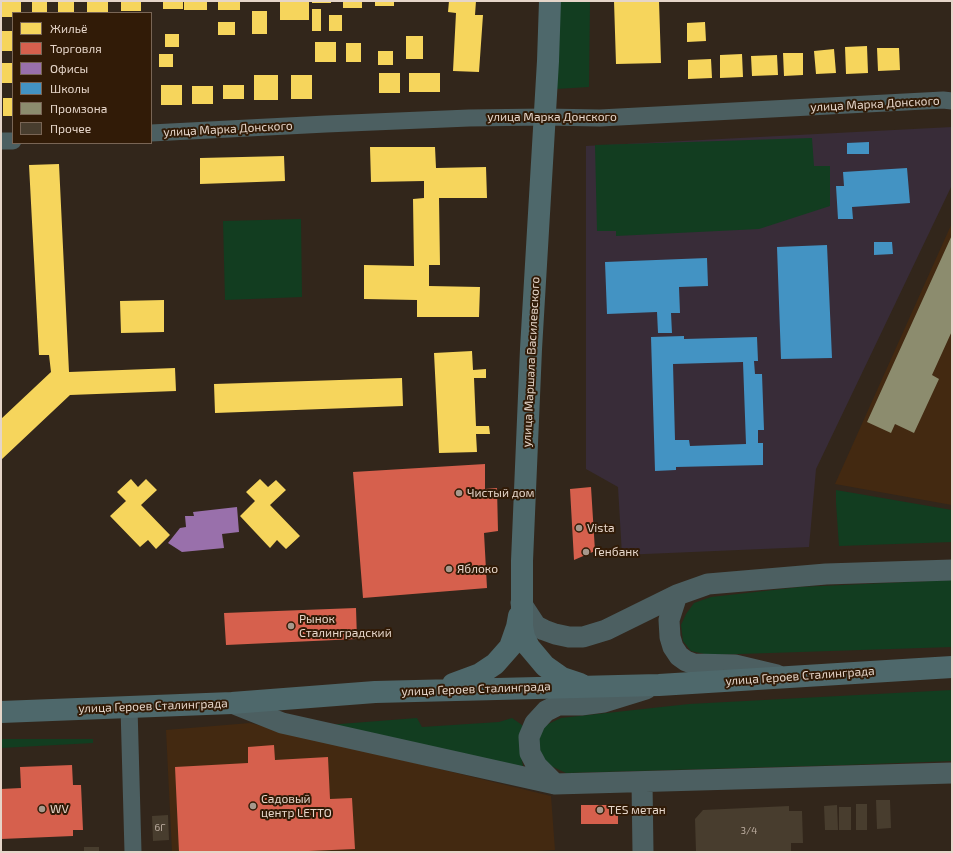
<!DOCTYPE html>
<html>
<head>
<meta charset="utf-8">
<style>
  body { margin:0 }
  #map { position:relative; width:953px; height:853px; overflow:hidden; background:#32261b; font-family:"Exo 2",sans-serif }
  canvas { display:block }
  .frame { position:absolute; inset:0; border:2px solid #e5d5c9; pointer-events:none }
  .legend { position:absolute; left:12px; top:12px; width:140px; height:132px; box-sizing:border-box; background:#311b07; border:1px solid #796555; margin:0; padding:5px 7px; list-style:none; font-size:12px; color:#e5d5c9 }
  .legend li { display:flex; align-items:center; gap:8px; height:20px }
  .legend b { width:20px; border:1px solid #796555 }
</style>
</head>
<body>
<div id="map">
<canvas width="953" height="853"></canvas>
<div class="frame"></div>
<ul class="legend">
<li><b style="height:11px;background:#f6d55c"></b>Жильё</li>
<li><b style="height:11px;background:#d6604d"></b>Торговля</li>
<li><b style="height:11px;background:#9970ab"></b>Офисы</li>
<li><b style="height:11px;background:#4393c3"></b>Школы</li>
<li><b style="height:11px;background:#8c8c6e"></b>Промзона</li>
<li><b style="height:11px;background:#483d2e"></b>Прочее</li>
</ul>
</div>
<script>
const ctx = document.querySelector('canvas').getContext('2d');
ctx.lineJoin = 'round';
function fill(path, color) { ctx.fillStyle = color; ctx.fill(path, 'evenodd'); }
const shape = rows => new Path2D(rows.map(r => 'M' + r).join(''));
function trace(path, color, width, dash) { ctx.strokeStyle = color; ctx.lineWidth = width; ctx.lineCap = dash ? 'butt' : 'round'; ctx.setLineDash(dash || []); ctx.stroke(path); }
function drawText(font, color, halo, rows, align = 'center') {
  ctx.font = font + ' "Exo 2",sans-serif'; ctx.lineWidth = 4; ctx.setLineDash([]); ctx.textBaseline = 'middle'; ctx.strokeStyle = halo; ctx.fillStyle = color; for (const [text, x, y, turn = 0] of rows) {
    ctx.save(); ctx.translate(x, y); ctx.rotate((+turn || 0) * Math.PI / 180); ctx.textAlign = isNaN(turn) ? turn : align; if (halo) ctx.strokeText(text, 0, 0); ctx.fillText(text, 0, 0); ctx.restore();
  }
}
fill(shape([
  [952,223,952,505,835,484],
  [250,723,551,796,555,850,517,852,172,852,166,730]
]), '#432911');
fill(shape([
  [952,127,952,185,816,469,809,547,622,555,618,487,586,469,586,146]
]), '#382c38');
fill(shape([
  [559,1,590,1,589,87,556,89],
  [812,138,814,166,830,166,830,206,759,229,616,236,616,231,597,231,595,145],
  [301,219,302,297,225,300,223,221],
  [836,490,952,510,952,542,839,546,836,503],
  [952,580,952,647,709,655,691,651,683,641,681,625,686,614,694,603,711,597,800,587],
  [952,690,952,761,845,765,566,773,551,766,542,758,538,748,538,736,546,725,561,718,689,704],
  [417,718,422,727,499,722,512,718,522,725,525,731,520,750,524,771,327,725],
  [1,739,93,739,93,743,1,748]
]), '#123d20');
fill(shape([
  [1,1,21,1,21,13,13,13,13,17,1,17],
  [32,1,47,1,47,13,32,13],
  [58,1,74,1,74,13,58,13],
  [87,1,108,1,108,13,87,13],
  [121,1,141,1,141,11,121,11],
  [163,1,183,1,183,9,163,9],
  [184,1,207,1,207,10,184,10],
  [218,1,240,1,240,10,218,10],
  [280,1,309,1,309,20,280,20],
  [312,1,331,1,331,3,312,3],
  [343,1,362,1,362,8,343,8],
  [375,1,394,1,394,6,375,6],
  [449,1,476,1,475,15,483,15,479,72,453,71,456,13,448,12],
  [614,1,659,1,661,63,616,64],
  [312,9,321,9,321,31,312,31],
  [252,11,267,11,267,34,252,34],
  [329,15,342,15,342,31,329,31],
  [218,22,235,22,235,35,218,35],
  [705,22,706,41,687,42,687,23],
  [1,31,13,31,13,51,1,51],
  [165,34,179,34,179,47,165,47],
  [406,36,423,36,423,59,406,59],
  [315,42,336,42,336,62,315,62],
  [346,43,361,43,361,62,346,62],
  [867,46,868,73,846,74,845,47],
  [877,48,899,48,900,70,878,71],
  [834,49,836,73,816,74,814,51],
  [378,51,393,51,393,65,378,65],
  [783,53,803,53,803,75,784,76],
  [159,54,173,54,173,67,159,67],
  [742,54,743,77,720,78,720,55],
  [777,55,778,75,752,76,751,56],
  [711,59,712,78,688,79,688,60],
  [1,63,13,63,13,83,1,83],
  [379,73,400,73,400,93,379,93],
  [409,73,440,73,440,92,409,92],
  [254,75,278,75,278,100,254,100],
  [291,75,312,75,312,99,291,99],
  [161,85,182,85,182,105,161,105],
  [223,85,244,85,244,99,223,99],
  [192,86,213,86,213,104,192,104],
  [3,98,13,98,13,116,3,116],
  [370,147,435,147,436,168,486,167,487,198,439,198,440,265,429,265,429,286,480,287,479,317,417,317,417,300,364,299,364,265,414,266,413,199,424,198,424,181,371,182],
  [284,156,285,181,200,184,200,158],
  [59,164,69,372,175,368,176,391,70,395,1,460,1,419,51,372,49,355,39,355,29,165],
  [164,300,164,332,121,333,120,301],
  [472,351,473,370,486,369,486,378,474,378,476,426,489,426,490,434,476,434,477,452,439,453,434,353],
  [402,378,403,406,215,413,214,384],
  [131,479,138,487,146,479,157,490,141,505,170,535,156,549,148,540,140,547,110,516,126,501,117,492],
  [260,479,268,487,276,480,286,490,270,505,300,536,286,549,277,540,270,548,240,516,255,501,246,492]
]), '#f6d55c');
fill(shape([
  [485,464,485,489,497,488,498,531,484,533,487,588,363,598,353,472],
  [591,487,595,551,574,560,570,489],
  [356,608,357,639,226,645,224,613],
  [274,745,275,760,328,757,330,799,352,798,355,849,286,852,179,852,175,767,248,763,248,747],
  [72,765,73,785,81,785,83,830,73,830,73,836,1,839,1,789,21,788,20,767],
  [581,805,618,805,618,824,581,824]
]), '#d6604d');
fill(shape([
  [237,507,239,532,222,534,224,548,182,552,168,543,180,528,186,527,185,516,194,516,193,512]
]), '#9970ab');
fill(shape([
  [869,142,869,154,847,154,847,143],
  [907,168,910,203,852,207,853,219,838,219,836,186,844,186,843,172],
  [874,242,892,242,893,254,874,255],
  [827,245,832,358,781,359,777,247],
  [707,258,708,286,679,287,680,313,671,313,672,333,658,333,657,312,607,314,605,262],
  [684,336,684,339,757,337,758,361,754,361,755,374,762,374,764,430,758,430,758,443,763,443,763,465,676,467,676,470,655,471,651,337],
  [743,362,746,444,690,446,689,440,675,440,673,364]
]), '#4393c3');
fill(shape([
  [952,235,952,331,932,375,939,379,914,433,895,424,891,433,867,422]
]), '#8c8c6e');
fill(shape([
  [876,800,890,800,891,828,877,829],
  [856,804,867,804,867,830,856,830],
  [837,805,838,830,825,830,824,806],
  [789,806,789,811,802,811,803,843,791,843,791,852,696,852,695,819,703,810],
  [839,807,851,807,851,830,839,830],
  [168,815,169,840,153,841,152,816],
  [84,847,99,847,99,852,84,852]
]), '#483d2e');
trace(shape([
  [151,133,326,124,469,118,545,117,600,118,943,100,952,101],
  [1,141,13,141],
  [129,707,133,852]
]), '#4c5f61', 17);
trace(shape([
  [677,595,669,620,670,637,673,647,679,656,686,661,694,664,735,665,777,675],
  [521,603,536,626,544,630,555,634,569,637,583,637,606,630,677,595,708,584,826,574,952,570],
  [232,703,282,723,555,784,952,773],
  [642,782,643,852],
  [555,784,537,766,530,753,529,737,535,723,546,711,558,705,581,705,604,702,646,689]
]), '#4c5f61', 21);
trace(shape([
  [550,1,548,61,531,349,522,561,522,626,524,637,529,647,545,666,562,678,580,684],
  [453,684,480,674,495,664,510,647,517,627,519,616],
  [1,712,232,703,375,692,659,685,952,667]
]), '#4e686b', 22);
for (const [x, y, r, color] of [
  [459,493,4,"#a6988c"],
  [579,528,4,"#a6988c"],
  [586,552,4,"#a6988c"],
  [449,569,4,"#a6988c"],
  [291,626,4,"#a6988c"],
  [253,806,4,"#a6988c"],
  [42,809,4,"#a6988c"],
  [600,810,4,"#a6988c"]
]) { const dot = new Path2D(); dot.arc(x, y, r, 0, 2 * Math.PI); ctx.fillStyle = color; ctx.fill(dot); trace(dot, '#311b07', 1.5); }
drawText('10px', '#beafa2', null, [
  ["6Г",160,828],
  ["3/4",749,831]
]);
drawText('12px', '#e5d5c9', '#311b07', [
  ["улица Марка Донского",875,104,-3],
  ["улица Марка Донского",552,117],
  ["улица Марка Донского",228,129,-3],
  ["улица Маршала Василевского",531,362,-87],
  ["улица Героев Сталинграда",800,676,-4],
  ["улица Героев Сталинграда",476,689,-2],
  ["улица Героев Сталинграда",153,706,-2]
]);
drawText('12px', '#e5d5c9', '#311b07', [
  ["Чистый дом",467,493],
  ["Vista",587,528],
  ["Генбанк",594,552],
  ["Яблоко",457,569],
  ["Рынок",299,619],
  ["Сталинградский",299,633],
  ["Садовый",261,799],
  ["центр LETTO",261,813],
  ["WV",50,809],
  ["TES метан",608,810]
], 'left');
</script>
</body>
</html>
